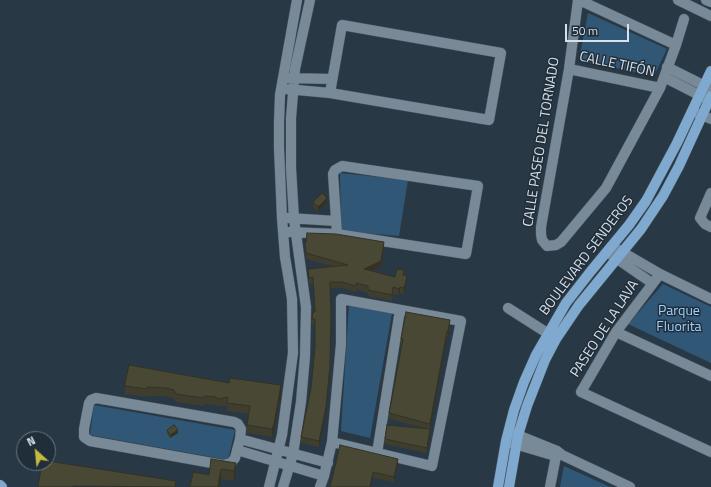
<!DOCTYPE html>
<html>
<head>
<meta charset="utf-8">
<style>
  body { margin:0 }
  #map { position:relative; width:711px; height:487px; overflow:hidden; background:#293845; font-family:"Titillium Web",sans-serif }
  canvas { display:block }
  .north { position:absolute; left:16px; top:431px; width:40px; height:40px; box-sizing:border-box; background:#202e3a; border:1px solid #6a7680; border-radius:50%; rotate:333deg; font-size:11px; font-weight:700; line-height:16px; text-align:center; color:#d8e1e9 }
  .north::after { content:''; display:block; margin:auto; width:14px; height:18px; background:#c4bc3e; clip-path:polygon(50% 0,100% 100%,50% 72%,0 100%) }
  .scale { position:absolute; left:565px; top:24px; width:64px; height:18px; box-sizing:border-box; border:2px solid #d8e1e9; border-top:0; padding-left:5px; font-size:12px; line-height:14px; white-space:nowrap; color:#d8e1e9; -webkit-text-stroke:3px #202e3a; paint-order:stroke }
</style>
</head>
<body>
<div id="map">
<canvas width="711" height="487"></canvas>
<div class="north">N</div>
<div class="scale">50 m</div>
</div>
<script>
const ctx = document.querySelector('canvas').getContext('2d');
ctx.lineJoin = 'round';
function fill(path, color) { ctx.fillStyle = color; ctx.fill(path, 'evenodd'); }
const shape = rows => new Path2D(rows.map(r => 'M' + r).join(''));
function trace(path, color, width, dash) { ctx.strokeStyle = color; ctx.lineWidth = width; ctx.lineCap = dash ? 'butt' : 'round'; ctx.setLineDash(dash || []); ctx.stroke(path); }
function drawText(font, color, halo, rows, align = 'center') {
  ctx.font = font + ' "Titillium Web",sans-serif'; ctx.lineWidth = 3; ctx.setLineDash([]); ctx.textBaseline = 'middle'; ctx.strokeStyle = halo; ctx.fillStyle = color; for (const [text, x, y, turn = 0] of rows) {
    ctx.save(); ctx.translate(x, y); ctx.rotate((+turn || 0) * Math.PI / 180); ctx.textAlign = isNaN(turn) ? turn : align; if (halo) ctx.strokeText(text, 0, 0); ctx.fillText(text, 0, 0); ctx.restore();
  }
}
fill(shape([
  [588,13,667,49,654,76,579,60],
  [340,173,408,180,399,236,341,231],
  [663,284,711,307,711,363,628,324],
  [349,304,392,313,370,438,341,431],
  [94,405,235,430,228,460,90,435],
  [564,466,610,487,560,487]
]), '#315777');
const minor = shape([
  [578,0,569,69,541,227,541,234,542,240,547,246,556,245,561,242,606,188,660,88,676,45,684,19],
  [579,0,676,45],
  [678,0,711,16],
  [706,0,711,2],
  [342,25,501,53,489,120,330,93,342,25],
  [667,67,711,89],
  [569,69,660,88],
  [664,77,707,99],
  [288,78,332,79],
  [286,89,330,93],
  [694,112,711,119],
  [711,193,700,218,705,224,711,227],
  [288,218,336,221],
  [289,232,337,234,466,254,478,186,342,166,335,170,333,174,337,234],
  [612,246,660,274,711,299],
  [607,252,652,283],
  [660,274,616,332,581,392,711,452],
  [508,308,555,338],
  [616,332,711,376],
  [96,398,234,422,238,424,241,429,240,439,235,458,231,463,223,465,90,441,84,437,84,429,89,403,91,400,96,398],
  [510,432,557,451,562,455,630,487],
  [240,439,328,463],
  [508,442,552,455],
  [237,450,324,476],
  [377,453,400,310],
  [269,487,282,435,293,353,292,299,285,257,282,218,279,148,279,122,280,95,297,0],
  [283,487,293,454,301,402,305,356,306,307,294,219,291,168,291,118,295,69,310,0],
  [320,487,324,476,332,442,341,344,341,299,461,321,432,466,332,442],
  [550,487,557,451]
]);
const major = shape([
  [0,485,2,487],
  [498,487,506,441,514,410,524,382,536,355,566,303,591,271,629,225,646,201,677,143,711,71],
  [509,487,518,435,527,406,545,360,556,339,579,305,641,229,663,196,679,166,711,96]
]);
trace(minor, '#495560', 11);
trace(major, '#495560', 11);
trace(minor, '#788998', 10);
trace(major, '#7fa9ce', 10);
fill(shape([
  [313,202,327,203,318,212,313,207],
  [305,242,384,248,381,267,373,271,395,277,404,275,407,282,406,287,404,294,400,293,399,295,393,294,392,301,368,296,368,293,356,289,356,292,342,288,330,288,331,320,330,372,326,413,319,447,301,443,301,437,311,388,315,347,315,325,312,325,312,319,315,312,313,283,309,284,308,269,332,266,306,259,305,248],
  [450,326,448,337,447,337,430,430,430,435,427,453,385,444,385,439,429,429,389,419,389,413,402,345,401,345,401,339],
  [125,383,281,393,274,432,272,437,247,433,247,425,249,414,227,411,227,405,217,407,216,405,205,404,204,406,196,405,176,402,174,399,166,396,147,396,147,397,125,394],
  [167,430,178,433,170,438,167,433],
  [236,463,236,473,234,481,221,479,220,487,190,487,209,475],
  [398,464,394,482,373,478,371,487,330,487]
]), '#3f3e2e');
fill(shape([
  [327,198,327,203,318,212,318,207],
  [384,242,384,248,381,267,364,275,364,269],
  [407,276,406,287,404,294,404,288],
  [400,287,400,293,399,295,399,289],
  [331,313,330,372,326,413,319,447,319,441],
  [450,320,450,326,448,337,448,331],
  [447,331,447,337,430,430,430,424],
  [281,385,281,393,274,432,272,437,272,429],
  [430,429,430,435,427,453,427,448],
  [178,430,178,433,170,438,170,435],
  [398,459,398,464,394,482,394,477],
  [236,463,236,473,234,481,234,471],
  [221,469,221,479,220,487,218,487],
  [373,472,373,478,371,487,370,487]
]), '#333225');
const building = shape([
  [322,193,327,198,318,207,313,202,322,193],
  [307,233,336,234,384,242,381,261,364,269,395,277,397,269,404,270,403,275,407,276,406,281,404,288,400,287,399,289,393,287,392,295,368,290,368,286,356,283,356,286,342,282,330,282,331,313,330,365,326,407,319,441,301,437,311,388,315,347,315,319,312,319,313,312,315,312,313,277,309,278,308,269,348,265,306,253,305,242,306,242,307,233],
  [406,312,450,320,448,331,447,331,430,424,389,413,403,339,401,339,406,312],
  [129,365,229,383,230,378,281,385,274,424,272,429,247,425,250,406,227,403,228,397,217,399,216,397,205,396,204,398,196,397,176,394,174,390,166,388,147,387,147,389,125,386,125,383,129,365],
  [174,425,178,430,170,435,167,430,174,425],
  [387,425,430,429,427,448,385,439,387,425],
  [340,445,398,459,394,477,373,472,370,487,330,487,340,445],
  [211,459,236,463,234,471,221,469,218,487,190,487,193,472,209,475,211,459],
  [48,461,176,481,175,487,73,486,73,487,38,487,42,463,48,463,48,461]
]);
fill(building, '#494835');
trace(building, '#333225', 1);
drawText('14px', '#d8e1e9', '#202e3a', [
  ["CALLE TIFÓN",617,65,12],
  ["CALLE PASEO DEL TORNADO",542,142,-81],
  ["BOULEVARD SENDEROS",587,256,-53],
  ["PASEO DE LA LAVA",605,329,-57]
]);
drawText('14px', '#9fd1fe', '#202e3a', [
  ["Parque",679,312],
  ["Fluorita",679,328]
]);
</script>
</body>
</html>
